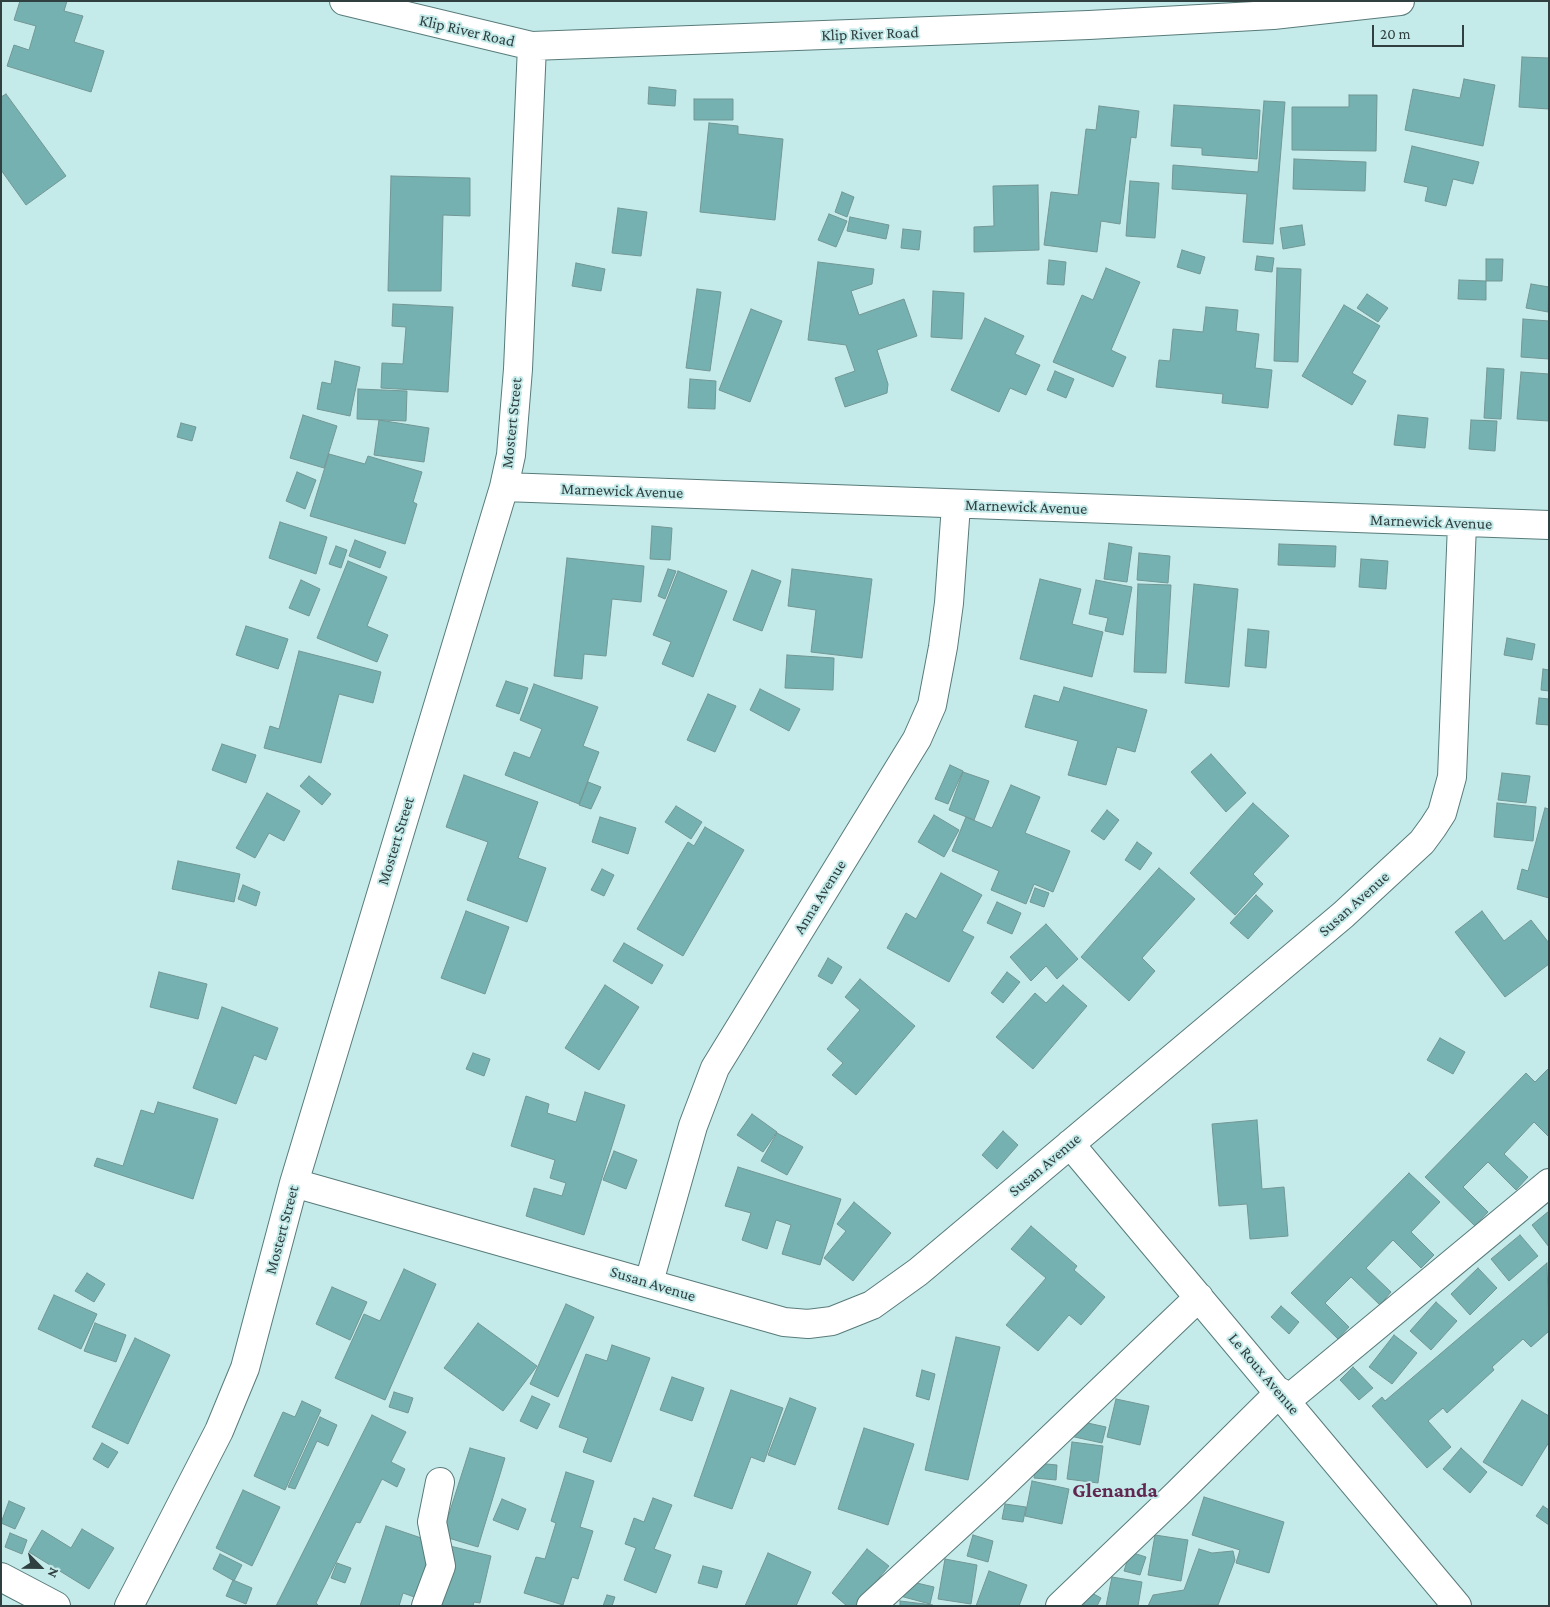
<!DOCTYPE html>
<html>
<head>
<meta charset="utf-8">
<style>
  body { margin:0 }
  #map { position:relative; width:1550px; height:1607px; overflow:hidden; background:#c4ebea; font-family:"Crimson Pro",serif }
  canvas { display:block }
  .frame { position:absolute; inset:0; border:2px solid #303f3f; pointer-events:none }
  .north { position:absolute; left:15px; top:1542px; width:50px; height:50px; -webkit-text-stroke:4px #c4ebea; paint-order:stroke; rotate:113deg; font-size:14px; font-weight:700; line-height:20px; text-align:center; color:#303f3f }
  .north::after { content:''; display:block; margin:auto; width:18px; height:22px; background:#303f3f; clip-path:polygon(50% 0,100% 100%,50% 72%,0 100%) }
  .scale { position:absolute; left:1372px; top:25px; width:92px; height:22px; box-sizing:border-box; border:2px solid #303f3f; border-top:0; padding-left:6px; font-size:15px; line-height:18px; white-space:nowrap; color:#303f3f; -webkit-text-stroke:4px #c4ebea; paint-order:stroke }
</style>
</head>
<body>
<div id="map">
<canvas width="1550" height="1607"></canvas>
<div class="frame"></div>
<div class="north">N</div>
<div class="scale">20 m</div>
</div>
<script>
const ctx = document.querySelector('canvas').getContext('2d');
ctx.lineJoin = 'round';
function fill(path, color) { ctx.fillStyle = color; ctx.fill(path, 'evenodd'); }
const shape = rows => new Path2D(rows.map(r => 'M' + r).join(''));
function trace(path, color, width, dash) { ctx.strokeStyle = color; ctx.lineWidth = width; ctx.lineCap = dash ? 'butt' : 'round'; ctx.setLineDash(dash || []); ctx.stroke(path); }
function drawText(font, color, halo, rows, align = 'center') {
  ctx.font = font + ' "Crimson Pro",serif'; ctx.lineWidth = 4; ctx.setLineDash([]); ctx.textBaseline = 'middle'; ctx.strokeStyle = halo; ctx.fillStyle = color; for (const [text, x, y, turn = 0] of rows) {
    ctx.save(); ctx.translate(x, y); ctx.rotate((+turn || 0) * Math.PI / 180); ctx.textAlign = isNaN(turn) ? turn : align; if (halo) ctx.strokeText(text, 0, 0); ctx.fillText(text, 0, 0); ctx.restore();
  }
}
const building = shape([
  [20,1,67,1,64,11,83,16,74,42,104,51,91,92,7,66,14,45,29,50,36,26,14,20,20,1],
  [1522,57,1549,58,1549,109,1519,107,1522,57],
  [1464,79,1495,85,1483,146,1405,130,1413,89,1460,98,1464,79],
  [649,87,676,90,675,106,648,104,649,87],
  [6,94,66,176,26,205,1,170,1,97,6,94],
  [1349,95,1377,95,1376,151,1292,150,1292,107,1349,107,1349,95],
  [694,99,733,99,733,120,694,120,694,99],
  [1264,101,1285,102,1273,244,1243,242,1247,194,1172,189,1173,165,1258,172,1264,101],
  [1174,105,1260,110,1257,159,1202,155,1202,148,1171,146,1174,105],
  [1099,106,1139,111,1136,138,1131,137,1120,224,1101,221,1097,252,1044,245,1051,192,1078,195,1086,129,1096,130,1099,106],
  [709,123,738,126,738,134,783,139,775,220,700,212,709,123],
  [1412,146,1479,162,1473,184,1453,179,1446,206,1425,201,1428,187,1404,182,1412,146],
  [1294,159,1366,162,1365,191,1293,189,1294,159],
  [391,176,470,178,470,216,443,215,441,291,388,291,391,176],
  [1130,181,1159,183,1155,238,1126,236,1130,181],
  [1038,185,1039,250,974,252,974,227,994,226,993,186,1038,185],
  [842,192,854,197,847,217,835,212,842,192],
  [618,208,647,212,641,256,612,253,618,208],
  [829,214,847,221,836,247,818,240,829,214],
  [850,217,889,225,886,239,847,231,850,217],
  [1302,225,1305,245,1283,249,1280,228,1302,225],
  [903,229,921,231,919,250,901,248,903,229],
  [1182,250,1205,257,1200,274,1177,267,1182,250],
  [1257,256,1274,258,1272,272,1255,270,1257,256],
  [1486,259,1503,259,1502,281,1486,281,1486,259],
  [1049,260,1066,262,1064,285,1047,284,1049,260],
  [818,262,874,269,872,284,851,291,859,315,904,299,917,336,877,350,888,384,887,393,845,407,835,378,855,371,846,345,808,340,818,262],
  [576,263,605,269,601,291,572,286,576,263],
  [1106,268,1140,282,1111,350,1126,357,1113,387,1053,362,1082,295,1093,300,1106,268],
  [1277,268,1301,269,1298,362,1274,361,1277,268],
  [1459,280,1486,281,1486,300,1458,299,1459,280],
  [1531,284,1549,287,1548,312,1526,308,1531,284],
  [697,289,721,292,710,371,686,368,697,289],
  [933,291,964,293,962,339,931,337,933,291],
  [1367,294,1388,308,1378,322,1357,308,1367,294],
  [393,304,453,307,448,392,381,388,382,363,403,364,406,327,392,326,393,304],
  [1344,305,1380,326,1352,373,1366,381,1352,405,1302,376,1344,305],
  [1206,307,1238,310,1236,331,1259,334,1255,368,1272,370,1268,408,1222,403,1223,394,1156,387,1159,360,1170,361,1173,329,1203,332,1206,307],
  [751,309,782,321,750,402,719,390,751,309],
  [985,318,1024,336,1015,354,1040,365,1026,395,1010,388,999,412,951,390,985,318],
  [1523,319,1549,321,1549,359,1521,357,1523,319],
  [335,361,360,367,350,416,317,409,322,382,331,384,335,361],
  [1487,368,1504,369,1501,419,1484,418,1487,368],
  [1055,371,1074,379,1066,398,1047,390,1055,371],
  [1521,372,1549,374,1549,421,1517,419,1521,372],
  [690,379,716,381,715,409,688,408,690,379],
  [358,389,407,391,406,421,357,419,358,389],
  [303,415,337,426,324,468,290,458,303,415],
  [1398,415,1428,418,1425,448,1394,445,1398,415],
  [379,420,429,428,424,462,374,455,379,420],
  [1471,420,1497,421,1495,451,1469,449,1471,420],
  [181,423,196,427,192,441,177,437,181,423],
  [329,454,365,464,368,456,422,472,413,502,417,504,405,544,310,516,329,454],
  [297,472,316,480,305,509,286,501,297,472],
  [280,522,327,537,316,574,269,558,280,522],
  [652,526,672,528,670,560,650,559,652,526],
  [355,540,386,552,380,568,349,556,355,540],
  [1109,543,1132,547,1127,582,1104,579,1109,543],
  [1279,544,1336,546,1335,567,1278,565,1279,544],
  [336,546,347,550,341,568,329,564,336,546],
  [1139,553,1170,556,1168,583,1137,580,1139,553],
  [567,558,644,566,641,602,612,599,606,656,584,654,582,679,554,676,567,558],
  [1361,559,1388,561,1386,589,1359,587,1361,559],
  [348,561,387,577,367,626,388,635,377,662,317,638,348,561],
  [668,569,676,571,665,599,658,596,668,569],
  [792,569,872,579,862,658,811,652,816,610,788,606,792,569],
  [752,570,781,581,762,631,733,620,752,570],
  [678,571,727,591,693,677,662,664,671,642,653,635,678,571],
  [1040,579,1081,589,1072,624,1103,632,1092,677,1020,659,1040,579],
  [301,580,320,589,309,616,289,608,301,580],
  [1096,580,1132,587,1123,635,1105,631,1108,618,1089,614,1096,580],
  [1138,584,1171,585,1166,673,1134,672,1138,584],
  [1194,584,1238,589,1229,687,1185,683,1194,584],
  [246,626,288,639,278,669,236,655,246,626],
  [1248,629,1269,631,1266,668,1245,666,1248,629],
  [1507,638,1535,644,1532,660,1504,655,1507,638],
  [299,651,381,672,373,703,339,694,321,763,264,748,270,726,279,729,299,651],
  [787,655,834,658,833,690,785,688,787,655],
  [1543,669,1549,670,1549,691,1541,690,1543,669],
  [506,681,528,688,519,714,496,706,506,681],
  [534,684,598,707,583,746,599,752,579,804,505,775,514,752,530,758,542,729,520,720,534,684],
  [1064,687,1147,710,1135,752,1117,747,1106,785,1068,775,1078,741,1025,727,1034,695,1059,702,1064,687],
  [760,689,800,709,789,731,750,710,760,689],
  [708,694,736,706,715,752,687,740,708,694],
  [1539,698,1549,699,1549,725,1536,724,1539,698],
  [222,744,256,755,246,783,212,770,222,744],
  [1211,754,1246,793,1226,812,1191,772,1211,754],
  [950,765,963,771,948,804,935,799,950,765],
  [963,772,989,781,974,820,949,810,963,772],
  [1502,773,1530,776,1526,803,1498,800,1502,773],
  [464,775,538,802,518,858,546,868,527,922,467,900,488,842,446,827,464,775],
  [309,776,331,794,322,805,300,786,309,776],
  [588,782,601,787,591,809,579,805,588,782],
  [1011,785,1040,797,1025,833,1070,851,1053,892,1034,884,1026,904,991,890,999,871,952,851,966,817,992,828,1011,785],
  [267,793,300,811,284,841,269,833,255,858,236,848,267,793],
  [1253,803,1289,836,1253,874,1263,884,1235,915,1190,873,1253,803],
  [1497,803,1536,807,1533,841,1494,837,1497,803],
  [676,806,702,822,691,839,665,822,676,806],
  [1545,808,1549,809,1549,898,1517,889,1522,869,1528,871,1545,808],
  [1107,810,1119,820,1104,840,1091,831,1107,810],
  [934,815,959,830,944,857,918,842,934,815],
  [600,817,636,828,628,854,592,842,600,817],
  [705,827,744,850,683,956,637,929,688,842,694,846,705,827],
  [1137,842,1152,853,1140,870,1125,860,1137,842],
  [178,861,240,874,234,902,172,889,178,861],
  [1159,868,1195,899,1142,958,1155,971,1129,1001,1081,957,1159,868],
  [602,869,614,875,604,896,591,890,602,869],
  [941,873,982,895,962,931,974,937,949,982,887,948,906,913,916,919,941,873],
  [243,885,260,892,256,906,238,899,243,885],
  [1035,888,1049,893,1044,907,1030,902,1035,888],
  [1256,895,1273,911,1248,939,1230,923,1256,895],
  [997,902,1021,913,1012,934,987,923,997,902],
  [466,911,509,927,485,994,441,978,466,911],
  [1482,911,1504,941,1531,920,1549,943,1549,964,1505,997,1455,932,1482,911],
  [1046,924,1078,959,1057,979,1046,966,1031,981,1010,957,1046,924],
  [624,943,663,965,652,984,613,961,624,943],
  [828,958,842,967,832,984,818,976,828,958],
  [159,972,207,984,198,1019,150,1007,159,972],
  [1007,972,1020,982,1003,1003,991,993,1007,972],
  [860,979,915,1026,856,1095,832,1075,843,1063,827,1049,860,1010,845,997,860,979],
  [605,985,639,1007,599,1070,565,1048,605,985],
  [1063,985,1087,1006,1033,1069,996,1037,1035,993,1046,1003,1063,985],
  [222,1007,278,1028,266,1060,254,1055,236,1104,193,1088,222,1007],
  [1440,1038,1465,1052,1453,1074,1427,1060,1440,1038],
  [473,1053,490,1059,484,1076,466,1069,473,1053],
  [1549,1068,1549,1137,1534,1122,1504,1154,1528,1177,1516,1190,1488,1162,1463,1187,1488,1212,1475,1226,1425,1177,1526,1073,1535,1082,1549,1068],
  [585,1092,625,1105,584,1235,526,1216,534,1188,562,1196,566,1183,550,1178,555,1160,511,1146,526,1096,549,1104,547,1113,576,1122,585,1092],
  [158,1102,218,1119,193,1199,94,1166,97,1158,123,1166,141,1110,154,1114,158,1102],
  [752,1114,777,1132,763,1152,737,1135,752,1114],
  [1257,1120,1262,1189,1284,1187,1288,1236,1250,1239,1247,1204,1219,1206,1212,1124,1257,1120],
  [1003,1131,1018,1145,997,1169,982,1155,1003,1131],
  [777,1133,803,1147,787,1175,761,1161,777,1133],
  [614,1151,637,1160,626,1189,603,1180,614,1151],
  [738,1167,841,1199,820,1265,782,1254,791,1225,776,1220,767,1249,742,1240,751,1213,725,1206,738,1167],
  [1409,1173,1440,1202,1411,1232,1434,1255,1421,1268,1393,1240,1366,1268,1391,1292,1380,1305,1351,1277,1325,1303,1349,1327,1338,1339,1291,1293,1409,1173],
  [854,1202,891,1233,853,1281,824,1258,846,1231,837,1224,854,1202],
  [1549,1211,1549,1247,1532,1225,1549,1211],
  [1031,1226,1077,1266,1074,1270,1105,1297,1081,1325,1069,1315,1038,1351,1006,1325,1046,1278,1011,1249,1031,1226],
  [1520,1235,1538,1256,1509,1281,1491,1259,1520,1235],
  [1547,1263,1549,1331,1531,1347,1523,1339,1492,1367,1494,1370,1447,1413,1443,1408,1428,1421,1451,1447,1427,1468,1372,1406,1382,1397,1385,1401,1547,1263],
  [1478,1268,1497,1288,1470,1315,1451,1294,1478,1268],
  [404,1269,436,1284,385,1400,335,1378,364,1314,380,1321,404,1269],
  [87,1273,105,1284,94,1302,75,1291,87,1273],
  [332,1287,367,1302,350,1340,316,1324,332,1287],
  [54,1295,97,1314,81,1349,38,1329,54,1295],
  [1436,1302,1457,1321,1431,1350,1410,1331,1436,1302],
  [566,1304,594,1317,558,1397,530,1384,566,1304],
  [1281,1306,1299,1322,1289,1334,1271,1317,1281,1306],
  [95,1323,126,1335,116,1362,84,1351,95,1323],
  [478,1323,537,1366,503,1411,444,1368,478,1323],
  [1394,1335,1417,1353,1392,1384,1369,1367,1394,1335],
  [956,1337,1000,1347,968,1480,925,1470,956,1337],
  [135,1338,170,1355,128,1444,92,1427,135,1338],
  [612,1345,650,1358,611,1462,583,1452,588,1438,559,1427,586,1354,607,1361,612,1345],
  [1353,1367,1373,1388,1359,1400,1340,1380,1353,1367],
  [922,1370,935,1374,929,1400,916,1396,922,1370],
  [672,1377,704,1388,692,1421,660,1410,672,1377],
  [731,1390,783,1408,764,1462,751,1457,732,1509,694,1496,731,1390],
  [394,1392,413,1398,408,1413,389,1407,394,1392],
  [532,1396,550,1404,537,1429,520,1421,532,1396],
  [790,1398,816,1408,795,1465,768,1455,790,1398],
  [1116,1399,1149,1406,1140,1445,1107,1437,1116,1399],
  [1522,1400,1549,1416,1549,1442,1522,1486,1483,1462,1522,1400],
  [302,1401,321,1410,285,1490,254,1476,283,1412,295,1417,302,1401],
  [372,1415,406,1432,391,1462,405,1469,397,1487,382,1479,360,1523,356,1522,316,1603,319,1606,276,1606,372,1415],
  [320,1417,337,1425,328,1446,317,1441,295,1489,288,1487,320,1417],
  [1074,1420,1106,1427,1102,1443,1070,1436,1074,1420],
  [864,1428,914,1444,888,1525,838,1509,864,1428],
  [1072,1442,1103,1446,1098,1483,1067,1479,1072,1442],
  [102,1443,118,1452,108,1468,93,1459,102,1443],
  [470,1448,505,1458,478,1547,442,1536,470,1448],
  [1461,1448,1487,1472,1470,1493,1443,1469,1461,1448],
  [1036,1463,1057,1465,1056,1480,1034,1478,1036,1463],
  [566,1472,594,1481,580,1527,593,1531,578,1579,572,1577,563,1605,524,1593,536,1557,545,1559,556,1523,551,1521,566,1472],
  [1032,1481,1069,1489,1062,1524,1025,1516,1032,1481],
  [243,1490,280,1507,252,1566,216,1548,243,1490],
  [1204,1497,1284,1522,1269,1573,1236,1563,1240,1550,1192,1535,1204,1497],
  [653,1498,672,1505,654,1549,671,1555,656,1593,624,1580,636,1548,625,1544,634,1518,644,1522,653,1498],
  [502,1499,526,1509,518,1530,493,1520,502,1499],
  [9,1501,25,1508,15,1529,1,1523,9,1501],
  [1005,1504,1026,1507,1023,1522,1002,1519,1005,1504],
  [1543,1506,1549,1510,1549,1525,1536,1516,1543,1506],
  [386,1526,433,1542,424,1571,429,1572,420,1599,403,1593,399,1606,360,1606,386,1526],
  [82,1529,114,1548,89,1589,29,1552,42,1530,71,1548,82,1529],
  [10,1533,27,1540,22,1554,5,1547,10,1533],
  [973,1535,993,1541,988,1562,967,1556,973,1535],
  [1155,1535,1188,1540,1181,1581,1148,1575,1155,1535],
  [450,1546,491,1556,480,1603,474,1602,473,1606,436,1606,450,1546],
  [867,1549,889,1566,856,1606,847,1606,832,1593,867,1549],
  [1199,1549,1212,1553,1233,1551,1235,1560,1218,1605,1148,1606,1153,1595,1184,1590,1199,1549],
  [1130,1552,1146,1557,1140,1575,1124,1571,1130,1552],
  [768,1553,811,1572,796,1606,745,1606,768,1553],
  [220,1554,242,1565,234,1581,213,1569,220,1554],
  [945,1559,977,1565,971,1604,938,1599,945,1559],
  [337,1563,351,1568,345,1583,331,1578,337,1563],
  [703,1566,722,1571,717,1588,698,1583,703,1566],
  [989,1571,1027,1585,1019,1606,976,1606,989,1571],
  [1112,1577,1142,1582,1138,1606,1106,1606,1112,1577],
  [233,1580,252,1588,246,1604,226,1596,233,1580],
  [904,1580,934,1587,930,1604,900,1596,904,1580],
  [1090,1592,1101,1598,1097,1606,1083,1606,1090,1592],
  [607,1595,615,1597,612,1606,603,1606,607,1595],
  [900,1601,933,1605,933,1606,900,1606,900,1601]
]);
fill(building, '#75b1b0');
trace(building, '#729795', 1);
const minor = shape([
  [344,1,532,46,1089,25,1273,15,1400,1],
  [504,487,1549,525],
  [1070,1144,1457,1606],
  [294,1183,784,1322,808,1324,832,1321,872,1305,918,1272,1343,915,1422,842,1433,827,1442,813,1452,777,1462,524],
  [649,1282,693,1126,715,1068,917,739,932,705,943,647,949,603,956,505],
  [1286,1401,1549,1183],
  [1,1577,56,1606],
  [129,1606,219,1431,245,1368,294,1183,504,487,511,455,518,369,532,46],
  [426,1606,441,1566,432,1522,440,1482],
  [871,1606,993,1494,1199,1297],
  [1060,1606,1177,1494,1280,1392]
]);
trace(minor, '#587b7a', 30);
trace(minor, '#fff', 28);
drawText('16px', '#303f3f', '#c4ebea', [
  ["Klip River Road",467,31,13],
  ["Klip River Road",870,34,-2],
  ["Mostert Street",512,423,-84],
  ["Marnewick Avenue",622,491,2],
  ["Marnewick Avenue",1026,507,2],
  ["Marnewick Avenue",1431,522,2],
  ["Mostert Street",396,841,-73],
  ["Anna Avenue",820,897,-58],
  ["Susan Avenue",1354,904,-42],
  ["Susan Avenue",1045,1165,-40],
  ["Mostert Street",282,1230,-75],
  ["Susan Avenue",653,1284,17],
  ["Le Roux Avenue",1264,1374,50]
]);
drawText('bold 21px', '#612750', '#c4ebea', [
  ["Glenanda",1115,1491]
]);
</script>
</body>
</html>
